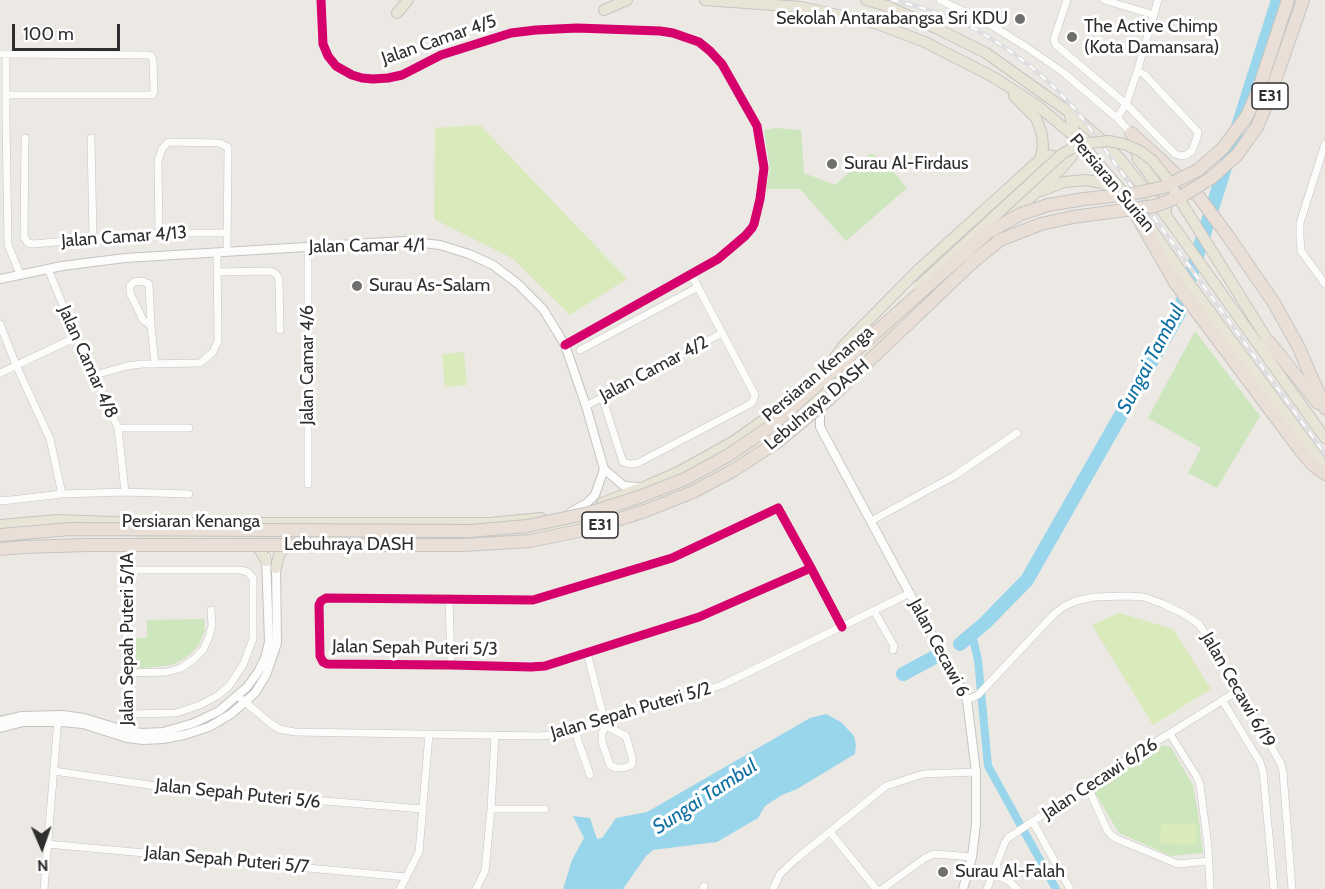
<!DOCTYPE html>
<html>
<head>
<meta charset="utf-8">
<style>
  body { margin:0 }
  #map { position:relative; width:1325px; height:889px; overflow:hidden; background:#ece8e4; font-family:Cabin,sans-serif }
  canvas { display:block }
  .north { position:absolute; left:12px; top:817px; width:60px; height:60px; -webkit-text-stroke:4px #fff; paint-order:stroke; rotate:178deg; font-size:16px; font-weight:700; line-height:24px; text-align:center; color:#2e2e2e }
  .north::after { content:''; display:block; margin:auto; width:21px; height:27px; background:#2e2e2e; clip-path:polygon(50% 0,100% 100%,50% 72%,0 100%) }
  .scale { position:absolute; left:12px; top:24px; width:108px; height:27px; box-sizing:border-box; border:3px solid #2e2e2e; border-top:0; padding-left:8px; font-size:18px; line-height:21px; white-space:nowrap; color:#2e2e2e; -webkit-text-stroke:4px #fff; paint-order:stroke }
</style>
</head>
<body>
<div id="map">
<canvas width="1325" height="889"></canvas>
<div class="north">N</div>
<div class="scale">100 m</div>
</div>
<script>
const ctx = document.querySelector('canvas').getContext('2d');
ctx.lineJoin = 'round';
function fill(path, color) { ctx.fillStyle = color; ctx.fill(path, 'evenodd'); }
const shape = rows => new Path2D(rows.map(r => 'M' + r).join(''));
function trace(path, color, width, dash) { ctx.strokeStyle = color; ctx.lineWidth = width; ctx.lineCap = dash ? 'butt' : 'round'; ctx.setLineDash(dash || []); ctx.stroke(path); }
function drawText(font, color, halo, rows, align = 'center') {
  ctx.font = font + ' Cabin,sans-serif'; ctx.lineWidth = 6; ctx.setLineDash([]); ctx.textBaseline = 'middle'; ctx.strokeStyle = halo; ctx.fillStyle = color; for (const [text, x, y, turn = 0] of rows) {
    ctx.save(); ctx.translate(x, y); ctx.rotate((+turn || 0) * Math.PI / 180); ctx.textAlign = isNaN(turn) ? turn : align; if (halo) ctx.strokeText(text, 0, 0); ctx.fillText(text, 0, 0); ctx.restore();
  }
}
fill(shape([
  [776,128,801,130,804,173,835,185,871,153,886,163,907,188,846,241,800,189,766,189,770,168,764,130],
  [1195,331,1260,416,1217,488,1188,473,1201,448,1148,418],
  [204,619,205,631,198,646,186,658,172,665,134,669,135,638,147,638,147,620],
  [1163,745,1171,747,1193,786,1198,813,1203,853,1171,856,1119,833,1095,793,1094,786]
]), '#cee6be');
fill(shape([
  [480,125,627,279,570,315,512,258,434,219,435,128],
  [464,352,467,385,445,387,442,354],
  [1119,613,1173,629,1211,689,1153,725,1092,625],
  [1161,823,1197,824,1196,845,1160,843]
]), '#d9eabb');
fill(shape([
  [826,714,841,722,854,736,856,745,855,754,797,789,782,795,765,806,758,818,717,842,653,850,646,856,623,889,563,889,572,860,584,838,573,816,590,818,597,839,602,838,616,818,647,812,810,718]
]), '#99d6ec');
trace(shape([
  [972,634,978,660,988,766,1056,889]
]), '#99d6ec', 8);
trace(shape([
  [960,644,985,623,1027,580,1179,313,1278,0],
  [903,674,933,658]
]), '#99d6ec', 14);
const minor = shape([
  [321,0,323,44,328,56,336,66,352,75,362,78,373,79,388,78,402,75,441,55,511,33,536,30,577,28,660,31,673,33,699,42,710,51,722,64,757,126,764,168,760,199,754,224,752,228,745,236,718,259,565,345],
  [940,0,986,22,1028,48,1064,73,1117,118,1131,133],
  [1067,0,1054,39,1056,45,1126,104,1175,154,1181,156,1186,155,1192,151,1197,137,1198,132,1144,74,1137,72],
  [1104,0,1154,15],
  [0,54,147,55,151,56,153,60,154,92,152,95,6,95],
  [6,54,6,119,8,245,20,274],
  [1117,118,1126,104,1137,72,1158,0],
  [25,138,24,237,28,243,33,244,159,233,226,233],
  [91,138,93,238],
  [1325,144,1300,223,1300,237,1301,251,1325,284],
  [159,233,158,161,162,149,168,142,219,143,228,147,227,252],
  [48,269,76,337,95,375,118,428,125,492],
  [217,272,268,271,273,272,277,275,279,280,280,330],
  [0,324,16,365,50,439,62,494],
  [151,326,143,320,130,293,130,286,134,282,142,281,149,284,151,326,155,364],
  [580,350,698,287],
  [0,373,76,337],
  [95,375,127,366,142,364,200,363,213,352,218,341,217,253],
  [602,397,623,462,630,464,638,463,752,403,755,395,691,274],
  [586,406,722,333],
  [118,428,189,428],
  [308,484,308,247],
  [0,500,2,501,62,494,125,492,189,494],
  [871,521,954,476,1017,433],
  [811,568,699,617,545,666,531,667,451,665,327,664,323,662,320,656,319,605,321,601,326,598,533,600,672,558,778,508,811,568,842,627],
  [449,598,451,665],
  [874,611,894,646,893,650],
  [587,653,606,726,602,733,602,742,610,765,616,768,623,768,629,766,632,764,632,757,626,736,606,726],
  [127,673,167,672,181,668,194,659,203,650,209,637,212,625,211,610],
  [238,696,270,723,279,729,295,732,540,736,558,734,722,685,910,593],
  [967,700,978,695,1054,614,1063,607,1076,601,1094,597,1127,596,1144,597,1163,604,1182,613,1199,624,1236,685,1281,764,1283,772,1292,889],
  [1222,700,1260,762,1263,772,1274,889],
  [128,714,176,713,200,705,217,696,229,686,243,665,253,639,253,578,248,572,240,570,128,570],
  [574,729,590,775],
  [1170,734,1197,777,1200,785,1208,846,1210,889],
  [127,735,126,612,128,570,128,543],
  [54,771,176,789,423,809],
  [1087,785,1107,830,1111,835,1117,839,1178,864,1209,861],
  [491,809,545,809],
  [1033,822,1070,889],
  [830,832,876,889],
  [47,844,406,877],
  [993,873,1009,881,1017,889],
  [44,889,58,718],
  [400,889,419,852,429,734],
  [476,889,485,871,491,809,495,735],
  [703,889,704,886],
  [773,889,780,874,796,859,886,786,923,774,976,772],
  [882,889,925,858,934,854,972,857],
  [987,889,1005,842,1008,838,1087,785,1239,690]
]);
const tertiary = shape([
  [0,279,62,266,125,258,404,241,440,245,469,254,493,265,518,284,543,309,565,345,586,406,604,469,624,486,639,487],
  [820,404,820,427,967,700,976,772,976,824,972,857,963,889],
  [571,512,587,503,595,495,604,469],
  [0,721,22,716,62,715,84,718,127,731,142,733,163,732,194,723,219,711,247,687,258,672,265,658,269,642,266,557],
  [0,728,23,722,61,722,83,724,127,738,143,740,163,739,184,735,209,727,231,714,255,693,266,675,273,655,277,643,276,563]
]);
const primary = shape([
  [705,0,801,7,875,23,925,42,995,78,1038,106,1076,138,1129,199],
  [866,0,887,6,936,28,986,53,1069,112,1100,138,1122,161,1167,217,1325,438],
  [604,10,627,0],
  [397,13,408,0],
  [1014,96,1036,118,1042,134,1043,147,1040,160],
  [1134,142,1138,159,1164,194,1166,210],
  [1041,191,1064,182,1086,180,1102,183,1120,192],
  [1011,216,1062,168,1072,156,1075,148,1076,138,1069,112],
  [1142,216,1192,287,1325,467],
  [1240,296,1273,349],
  [825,371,844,345,917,271,1045,155,1053,156,1061,161,1062,165],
  [602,503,646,486,678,472,734,441,782,407,807,387],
  [0,525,58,520,138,523,490,523,541,518],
  [143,539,212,538,340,539],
  [374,539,474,538,506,536,566,526,621,512,693,482,745,454,780,428,843,373,945,278],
  [251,545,257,547,260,550,266,561],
  [276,568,279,555,284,548,292,544]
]);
const motorway = shape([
  [1131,133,1165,164,1199,197,1228,236,1274,303,1298,346,1325,408],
  [1198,170,1223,148,1247,116,1258,91,1288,0],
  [1211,178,1237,155,1257,127,1269,98,1303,0],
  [1125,195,1176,284,1301,451,1313,465,1325,474],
  [1270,343,1318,403]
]);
trace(minor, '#c5c4c5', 8);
trace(tertiary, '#c5c4c5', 10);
trace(primary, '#c6c5c4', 12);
trace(motorway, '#c6c5c4', 14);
trace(minor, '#fcfcfb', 7);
trace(tertiary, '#fcfcfb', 8);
trace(primary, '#e8e4d6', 10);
trace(motorway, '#eadfd6', 12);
const rail = shape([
  [892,0,916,6,946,16,977,30,1003,46,1029,65,1053,86,1075,109,1091,130,1325,454]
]);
trace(rail, '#dfdfe1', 4.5);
trace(rail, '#fff', 2, [7]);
const primaryBridge = shape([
  [919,286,1062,154,1078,145,1090,143,1109,141,1124,144,1140,151,1152,160,1165,176,1240,296]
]);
const motorwayBridge = shape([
  [0,535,70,529,470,531,527,526,589,513,639,497,685,479,727,456,770,427,987,233,1021,214,1048,205,1084,199,1132,194,1164,187,1198,170],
  [0,549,24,547,88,545,463,545,530,541,588,529,645,511,693,492,734,470,777,442,829,399,974,261,1000,240,1041,224,1073,217,1155,206,1184,195,1211,178]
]);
trace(primaryBridge, '#c6c5c4', 12, []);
trace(motorwayBridge, '#c6c5c4', 14, []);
trace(primaryBridge, '#e8e4d6', 10);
trace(motorwayBridge, '#eadfd6', 12);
trace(shape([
  [321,0,323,44,328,56,336,66,352,75,362,78,373,79,388,78,402,75,441,55,511,33,536,30,577,28,660,31,673,33,699,42,710,51,722,64,757,126,764,168,760,199,754,224,752,228,745,236,718,259,565,345],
  [811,568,699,617,545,666,531,667,451,665,327,664,323,662,320,656,319,605,321,601,326,598,533,600,672,558,778,508,811,568,842,627]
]), '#d6006c', 9);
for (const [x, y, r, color] of [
  [1020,19,6,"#706f6e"],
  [1072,37,6,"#706f6e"],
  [832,164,6,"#706f6e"],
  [357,286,6,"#706f6e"],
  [943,872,6,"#706f6e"]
]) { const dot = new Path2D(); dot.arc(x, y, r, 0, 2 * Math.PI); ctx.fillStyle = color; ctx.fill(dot); trace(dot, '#fff', 2); }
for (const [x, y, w] of [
  [1270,96,36],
  [600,525,36]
]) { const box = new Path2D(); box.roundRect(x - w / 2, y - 13, w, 26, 4.5); ctx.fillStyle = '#fff'; ctx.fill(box); trace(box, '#2e2e2e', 1.5); }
drawText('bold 16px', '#2e2e2e', null, [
  ["E31",1270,96],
  ["E31",600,525]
]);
drawText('18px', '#2e2e2e', '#fff', [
  ["Sekolah Antarabangsa Sri KDU",1008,19,"right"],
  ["The Active Chimp",1084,27],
  ["(Kota Damansara)",1084,48],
  ["Surau Al-Firdaus",844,164],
  ["Surau As-Salam",369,286],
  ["Surau Al-Falah",955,872]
], 'left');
drawText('18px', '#2e2e2e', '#fff', [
  ["Jalan Camar 4/5",439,40,-19],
  ["Persiaran Surian",1112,183,50],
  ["Jalan Camar 4/13",124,237,-4],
  ["Jalan Camar 4/1",367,246,-1],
  ["Jalan Camar 4/8",88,362,66],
  ["Jalan Camar 4/6",308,365,-90],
  ["Jalan Camar 4/2",654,369,-28],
  ["Persiaran Kenanga",818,374,-40],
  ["Lebuhraya DASH",817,405,-40],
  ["Persiaran Kenanga",191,522],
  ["Lebuhraya DASH",349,545],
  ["Jalan Sepah Puteri 5/1A",128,639,-90],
  ["Jalan Sepah Puteri 5/3",415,648,1],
  ["Jalan Cecawi 6",939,648,62],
  ["Jalan Cecawi 6/19",1238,690,60],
  ["Jalan Sepah Puteri 5/2",631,711,-16],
  ["Jalan Cecawi 6/26",1100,779,-33],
  ["Jalan Sepah Puteri 5/6",238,794,6],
  ["Jalan Sepah Puteri 5/7",227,860,5]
]);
drawText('italic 20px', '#0d6fa3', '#fff', [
  ["Sungai Tambul",1151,359,-62],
  ["Sungai Tambul",705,797,-33]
]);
</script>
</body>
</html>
